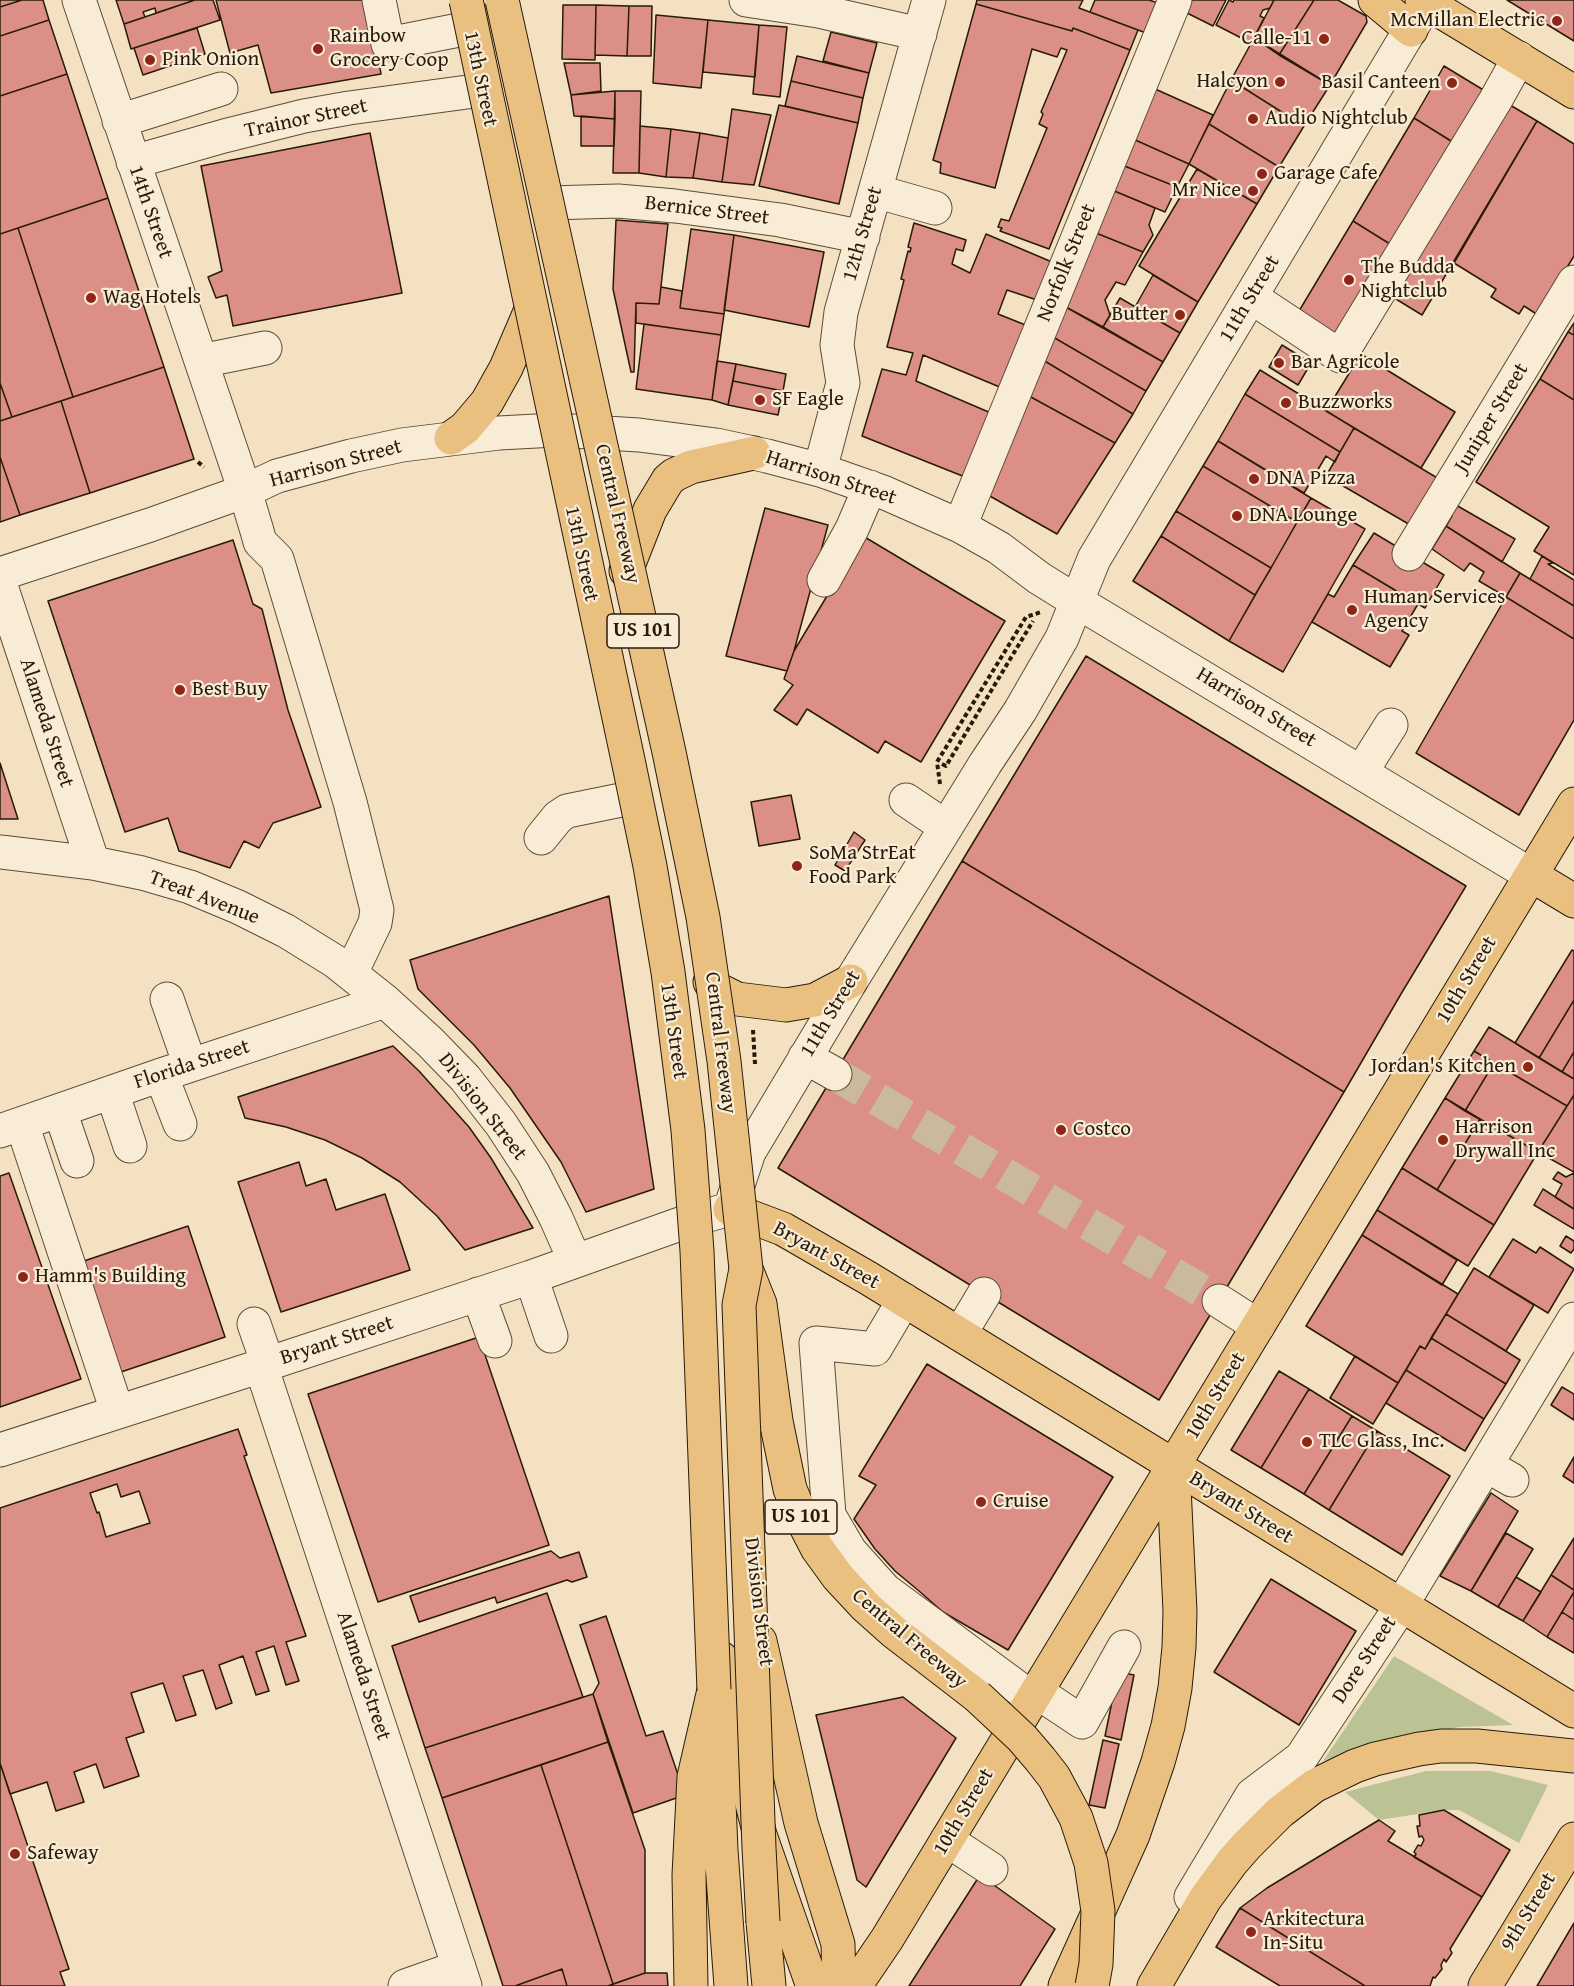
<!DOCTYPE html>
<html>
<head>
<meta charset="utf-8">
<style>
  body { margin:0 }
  canvas { display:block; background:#f4e1c2 }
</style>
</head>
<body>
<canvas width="1574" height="1986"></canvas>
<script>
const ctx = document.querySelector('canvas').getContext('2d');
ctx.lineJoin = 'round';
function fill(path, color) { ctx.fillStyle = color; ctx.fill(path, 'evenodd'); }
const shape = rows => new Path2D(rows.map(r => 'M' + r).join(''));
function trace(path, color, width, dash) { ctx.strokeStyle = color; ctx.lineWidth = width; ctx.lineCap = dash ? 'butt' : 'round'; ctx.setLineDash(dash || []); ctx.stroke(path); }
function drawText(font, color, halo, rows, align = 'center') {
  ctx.font = font + ' "Gentium Book Plus",serif'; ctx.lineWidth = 4.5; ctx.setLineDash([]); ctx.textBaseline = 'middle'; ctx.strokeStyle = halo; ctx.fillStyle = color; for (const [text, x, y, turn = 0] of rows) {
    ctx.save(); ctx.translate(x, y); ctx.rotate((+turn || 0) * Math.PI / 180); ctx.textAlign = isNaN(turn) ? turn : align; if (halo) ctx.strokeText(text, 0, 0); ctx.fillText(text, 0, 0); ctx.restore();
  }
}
fill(shape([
  [1394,1656,1513,1725,1459,1727,1323,1761],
  [1426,1771,1491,1771,1548,1785,1519,1843,1459,1810,1444,1810,1379,1820,1345,1792]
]), '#bbc394');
const building = shape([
  [0,0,22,0,0,7,0,0],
  [22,0,43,0,49,20,0,36,0,7,22,0],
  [116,0,195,0,156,13,155,8,143,12,145,17,124,24,116,0],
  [195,0,213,0,220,20,131,49,124,24,195,0],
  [216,0,369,0,381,74,271,93,258,45,230,53,216,0],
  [977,0,1083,0,1079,8,1138,30,1130,50,1073,28,1072,31,976,4,977,0],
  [1095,0,1149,0,1158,3,1146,33,1090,12,1095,0],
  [1189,0,1226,0,1213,26,1185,12,1189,0],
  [1229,0,1233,2,1234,0,1274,0,1270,8,1263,10,1260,16,1264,18,1251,43,1216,25,1229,0],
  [1274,0,1314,0,1279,55,1254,38,1274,0],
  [1314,0,1338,0,1366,16,1367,22,1330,85,1279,55,1314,0],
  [1507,0,1574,0,1574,41,1507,0],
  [976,4,1072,31,1073,28,1130,50,1049,249,1000,231,1002,228,998,227,1001,219,1009,221,1047,128,1039,124,1043,114,1041,112,1067,50,1061,48,1057,57,1032,49,995,188,940,173,941,163,933,160,976,4],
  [563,5,596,5,595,60,562,59,563,5],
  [596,5,629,6,627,56,595,55,596,5],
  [629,6,652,6,651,56,627,56,629,6],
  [656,15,708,20,701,88,653,83,656,15],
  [49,20,67,74,0,96,0,36,49,20],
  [708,20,759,25,755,77,703,72,708,20],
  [759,25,787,27,780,97,753,94,759,25],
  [197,28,205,54,143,75,134,48,197,28],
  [831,32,877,43,869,73,823,61,831,32],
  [1254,38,1330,85,1304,126,1231,80,1254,38],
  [797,56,869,73,863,98,791,81,797,56],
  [564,63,600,63,601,91,571,95,564,63],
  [1444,66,1490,94,1459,146,1414,118,1444,66],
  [67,74,108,198,0,234,0,96,67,74],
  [1231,80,1304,126,1279,167,1209,124,1231,80],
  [791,81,863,98,858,123,785,106,791,81],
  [1153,88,1213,115,1189,164,1133,139,1153,88],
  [615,91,615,119,574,116,571,95,615,91],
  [615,91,641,91,639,173,613,173,615,91],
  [1505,102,1537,121,1422,315,1391,296,1505,102],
  [779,105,858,123,839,204,759,186,779,105],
  [732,109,771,115,754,185,722,182,732,109],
  [581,116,615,119,614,146,581,146,581,116],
  [1414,118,1456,144,1398,249,1353,221,1414,118],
  [1537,121,1574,144,1574,256,1538,315,1524,306,1519,314,1491,297,1496,289,1454,263,1537,121],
  [1209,124,1279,167,1257,204,1189,164,1209,124],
  [640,126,671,129,666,177,639,173,640,126],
  [671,129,700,133,693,178,666,177,671,129],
  [370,133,402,293,233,326,227,295,216,298,208,277,222,271,201,166,370,133],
  [700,133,728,138,722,182,693,178,700,133],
  [1133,139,1189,164,1177,187,1122,165,1133,139],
  [1122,165,1177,187,1165,212,1112,190,1122,165],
  [1197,169,1257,204,1198,302,1139,266,1197,169],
  [1112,190,1155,208,1149,225,1153,235,1143,252,1096,233,1112,190],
  [108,198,164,367,73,397,18,228,108,198],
  [616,220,668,224,659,304,636,303,634,372,631,372,613,289,616,220],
  [1353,221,1398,249,1337,335,1299,311,1353,221],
  [914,223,966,240,963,251,956,249,952,264,970,273,986,234,1052,262,1037,300,1007,290,998,314,1028,326,1002,388,923,355,916,381,991,413,965,477,862,436,882,369,906,375,913,353,887,347,904,280,901,279,908,251,910,252,911,248,908,247,914,223],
  [18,228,73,397,12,417,0,383,0,234,18,228],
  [691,229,734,235,724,314,680,308,691,229],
  [1096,233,1143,252,1125,285,1116,282,1105,300,1110,315,1103,327,1064,306,1096,233],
  [734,235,824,252,809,327,724,310,734,235],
  [1153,275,1198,302,1180,333,1135,307,1153,275],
  [661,287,682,291,680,308,724,314,721,335,636,323,636,303,659,304,661,287],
  [1120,298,1180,333,1163,362,1103,327,1120,298],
  [1064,306,1163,362,1146,391,1053,337,1064,306],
  [1574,323,1574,335,1568,332,1574,323],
  [644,324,721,335,712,400,636,389,644,324],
  [1568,332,1574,335,1574,400,1540,379,1568,332],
  [1053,337,1146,391,1133,414,1043,360,1053,337],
  [1282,345,1311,363,1298,385,1269,367,1282,345],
  [1361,354,1455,412,1421,468,1326,411,1361,354],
  [1043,360,1133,414,1115,443,1029,396,1043,360],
  [717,361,736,364,728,405,712,400,717,361],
  [736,364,786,374,783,391,733,381,736,364],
  [164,367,194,459,90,493,61,401,164,367],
  [1260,370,1354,428,1340,452,1245,394,1260,370],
  [1540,379,1574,400,1574,575,1534,551,1549,527,1476,482,1540,379],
  [733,381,783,391,778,415,728,405,733,381],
  [0,383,12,417,0,421,0,383],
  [1245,394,1340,452,1335,462,1326,456,1304,493,1218,441,1245,394],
  [1029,396,1115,443,1057,534,988,495,1029,396],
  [61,401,90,493,20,515,0,457,0,421,61,401],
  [1354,428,1439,479,1412,526,1326,476,1354,428],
  [1218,441,1311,498,1297,522,1203,466,1218,441],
  [0,457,20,515,0,522,0,457],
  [1203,466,1297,522,1271,568,1176,511,1203,466],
  [1311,498,1365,529,1283,672,1229,641,1311,498],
  [1456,505,1515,539,1502,562,1446,526,1452,516,1449,515,1456,505],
  [765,508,828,525,794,651,787,671,726,656,765,508],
  [1176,511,1271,568,1255,595,1161,536,1176,511],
  [1446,526,1520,573,1506,597,1479,581,1484,572,1470,563,1464,571,1432,549,1446,526],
  [1374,533,1444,575,1425,608,1353,565,1374,533],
  [863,536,1005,621,921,762,885,741,878,753,807,709,797,725,774,710,793,685,784,679,794,651,863,536],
  [1161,536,1255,595,1229,641,1133,581,1161,536],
  [233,540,253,604,262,609,288,710,321,807,273,823,259,848,244,841,230,868,179,851,168,818,125,832,48,601,233,540],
  [1542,556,1553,563,1548,564,1574,580,1574,606,1530,579,1542,556],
  [1353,565,1418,604,1402,631,1409,635,1390,667,1312,622,1328,594,1334,597,1353,565],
  [1520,573,1574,606,1574,639,1506,597,1520,573],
  [1506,597,1574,639,1574,720,1519,815,1416,753,1506,597],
  [1086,656,1466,886,1401,994,1344,1092,962,861,1086,656],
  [0,763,18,819,0,819,0,763],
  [791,795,800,839,759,846,751,802,791,795],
  [854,832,865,840,845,871,835,865,854,832],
  [962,861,1344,1092,1159,1400,778,1168,962,861],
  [609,896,654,1189,586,1212,561,1162,510,1088,474,1045,418,989,410,960,609,896],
  [1572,950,1574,951,1574,1000,1539,1058,1515,1043,1572,950],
  [1574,1000,1574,1052,1562,1072,1539,1058,1574,1000],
  [1489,1027,1574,1079,1574,1095,1567,1106,1474,1051,1489,1027],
  [393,1046,419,1071,469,1127,491,1158,533,1228,465,1250,437,1216,400,1182,362,1158,325,1140,286,1127,245,1118,238,1097,393,1046],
  [1474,1051,1494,1063,1465,1111,1445,1098,1474,1051],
  [1574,1052,1574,1079,1562,1072,1574,1052],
  [1494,1063,1567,1106,1538,1152,1465,1111,1494,1063],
  [1574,1095,1574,1172,1538,1152,1574,1095],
  [1445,1098,1480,1119,1437,1190,1402,1168,1445,1098],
  [1480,1119,1538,1152,1494,1225,1437,1190,1480,1119],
  [299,1162,306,1186,326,1179,336,1210,385,1194,410,1270,281,1312,238,1182,299,1162],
  [1402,1168,1494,1225,1468,1266,1377,1210,1402,1168],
  [1558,1172,1566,1177,1574,1173,1574,1209,1555,1197,1562,1184,1553,1179,1558,1172],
  [9,1173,81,1379,0,1407,0,1176,9,1173],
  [1543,1189,1574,1209,1574,1229,1534,1205,1543,1189],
  [1377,1210,1457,1260,1442,1285,1362,1235,1377,1210],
  [188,1226,225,1337,115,1374,78,1263,188,1226],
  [1362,1235,1458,1294,1425,1349,1420,1346,1398,1383,1306,1326,1362,1235],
  [1566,1236,1574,1241,1574,1249,1571,1253,1560,1246,1566,1236],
  [1513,1239,1536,1253,1540,1247,1574,1269,1548,1313,1489,1277,1513,1239],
  [1474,1268,1534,1305,1506,1351,1446,1314,1474,1268],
  [1446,1314,1520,1360,1506,1384,1431,1338,1446,1314],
  [479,1337,549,1545,378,1602,308,1394,479,1337],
  [1431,1338,1506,1384,1484,1419,1406,1370,1420,1346,1425,1349,1431,1338],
  [1355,1356,1398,1383,1373,1424,1330,1398,1355,1356],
  [927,1364,1113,1477,1008,1650,943,1612,919,1591,895,1571,875,1549,854,1519,876,1485,859,1476,927,1364],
  [1406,1370,1484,1419,1465,1451,1386,1403,1406,1370],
  [1279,1371,1309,1389,1261,1468,1231,1450,1279,1371],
  [1562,1387,1574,1394,1574,1420,1551,1405,1562,1387],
  [1309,1389,1352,1416,1304,1494,1261,1468,1309,1389],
  [1352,1416,1377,1431,1329,1510,1304,1494,1352,1416],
  [238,1429,247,1455,244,1456,306,1636,286,1642,299,1681,286,1685,274,1646,256,1652,269,1691,256,1695,243,1656,219,1665,232,1703,216,1709,203,1670,183,1676,196,1715,176,1721,163,1683,131,1693,144,1732,126,1738,139,1776,104,1788,96,1764,74,1772,84,1802,56,1811,47,1782,10,1794,0,1763,0,1508,238,1429],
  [117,1484,121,1497,139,1491,150,1523,106,1537,99,1512,97,1513,90,1493,117,1484],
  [1377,1431,1450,1476,1402,1555,1329,1510,1377,1431],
  [1574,1457,1574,1483,1563,1476,1574,1457],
  [1491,1493,1518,1511,1471,1591,1440,1576,1491,1493],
  [1506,1533,1533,1549,1498,1607,1471,1591,1506,1533],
  [1574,1538,1574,1590,1551,1575,1574,1538],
  [551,1551,560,1558,579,1552,587,1577,572,1582,567,1580,497,1603,495,1597,419,1622,410,1596,551,1551],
  [1551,1575,1574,1590,1574,1592,1547,1637,1523,1621,1551,1575],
  [1516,1577,1541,1592,1523,1621,1498,1607,1516,1577],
  [1271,1579,1356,1631,1299,1725,1214,1672,1271,1579],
  [1574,1592,1574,1620,1562,1612,1574,1592],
  [547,1593,583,1697,425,1748,392,1646,547,1593],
  [1562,1612,1574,1620,1574,1653,1547,1637,1562,1612],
  [606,1616,646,1736,663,1731,685,1795,633,1813,593,1694,599,1683,580,1625,606,1616],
  [1118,1672,1134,1675,1121,1740,1105,1736,1118,1672],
  [593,1694,608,1742,442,1798,425,1748,593,1694],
  [903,1697,956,1738,866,1887,857,1880,816,1715,903,1697],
  [1103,1740,1119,1744,1105,1808,1089,1805,1103,1740],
  [608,1742,645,1850,645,1973,613,1984,541,1765,608,1742],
  [0,1763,69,1969,60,1972,65,1986,0,1986,0,1763],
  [541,1765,613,1984,608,1986,567,1986,562,1969,515,1986,503,1986,442,1798,541,1765],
  [1444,1810,1510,1850,1482,1897,1414,1857,1416,1854,1414,1852,1418,1845,1421,1846,1424,1840,1422,1836,1419,1837,1417,1826,1420,1826,1419,1815,1444,1810],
  [1379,1820,1395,1831,1388,1841,1482,1897,1450,1949,1452,1953,1446,1962,1444,1959,1441,1965,1442,1969,1435,1978,1433,1977,1430,1986,1365,1986,1240,1908,1267,1888,1379,1820],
  [980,1875,1055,1929,1020,1986,909,1986,980,1875],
  [1240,1908,1365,1986,1280,1986,1216,1947,1240,1908],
  [1574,1923,1574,1986,1537,1986,1574,1923],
  [562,1969,567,1986,515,1986,562,1969],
  [645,1973,667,1973,668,1986,608,1986,645,1973]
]);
fill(building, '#db8f86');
trace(building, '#291b08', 1.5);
trace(shape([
  [835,1074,1219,1301]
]), '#cbb99d', 33, [33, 16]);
const minor = shape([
  [79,0,245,491,257,531,260,542,277,559,350,802,377,910,375,923,351,973],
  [379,0,388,44,469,28],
  [746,0,818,11,920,34],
  [119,121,221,89],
  [133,162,224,136,304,116,349,108,482,90],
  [875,191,935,208],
  [549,203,618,201,675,206,780,220,863,237],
  [1251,297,1340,356,1495,101,1519,58],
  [201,361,265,348],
  [820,470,843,383,837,345,841,312,929,0],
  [960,526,1175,0],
  [1409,554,1574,282],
  [0,574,150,525,245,491,277,476,351,456,402,445,499,433,555,430,639,435,716,445,767,456,820,470,883,492,960,526,999,548,1039,578,1076,601,1531,875],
  [824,580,852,529,870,487],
  [0,583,93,863],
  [1362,771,1391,725],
  [906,800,946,827],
  [541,838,558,817,567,811,631,798],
  [0,852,93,863,142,873,190,887,238,907,286,931,336,962,385,1001,430,1042,465,1078,501,1124,533,1173,556,1218,575,1261],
  [167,999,190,1065],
  [805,1057,835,1074],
  [161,1075,180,1124],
  [112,1092,130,1146],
  [60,1111,77,1161],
  [22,1124,117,1411],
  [0,1131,161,1075,385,1001],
  [531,1277,551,1336],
  [478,1294,495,1341],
  [904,1300,875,1349,816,1343,829,1515,850,1551,885,1590,1033,1699],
  [1219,1301,1258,1326],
  [254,1324,268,1364],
  [960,1334,984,1294],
  [261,1366,465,1986],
  [0,1450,261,1366,531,1277,694,1219,730,1209,749,1152,851,981,985,764,1020,711,1062,638,1094,559,1425,5],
  [1486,1465,1512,1480],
  [1037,1692,1082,1722,1124,1647],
  [947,1840,991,1869],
  [1191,1897,1252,1795,1301,1758,1401,1606,1574,1319],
  [405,1986,459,1967]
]);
const major = shape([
  [1375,0,1411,30],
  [1422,0,1574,92],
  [451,438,465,428,487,402,506,368,530,312],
  [626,571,650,510,668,480,674,475,691,467,754,453],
  [1531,875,1574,901],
  [710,982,717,989,737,999,786,1005,815,1000,851,981],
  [730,1209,783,1229,868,1278,1574,1711],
  [760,1641,801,1823,838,1944,839,1986],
  [721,1658,736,1741,760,1835,811,1981,816,1986],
  [855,1986,887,1939,1574,804],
  [1485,1986,1574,1839]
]);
const highway = shape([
  [746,1269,760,1304,776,1421,790,1489,802,1519,817,1548,838,1577,866,1607,894,1632,977,1696],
  [716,1731,721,1850,731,1986],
  [763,1922,769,1986],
  [691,1986,689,1875,694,1777,714,1690],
  [1065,1986,1133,1835,1158,1762,1168,1726,1175,1688,1179,1647,1180,1611,1173,1466],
  [1154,1986,1205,1899,1232,1862,1247,1845,1280,1812,1314,1786,1355,1766,1375,1759,1419,1749,1441,1746,1477,1746,1574,1756]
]);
trace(minor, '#5c4c36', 35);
trace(major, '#291b08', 35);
trace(highway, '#291b08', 35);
trace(shape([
  [198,462,204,467],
  [942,764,946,766,1033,621],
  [940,784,937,762,1026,617,1041,612],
  [753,1030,755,1064]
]), '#291b08', 4, [4.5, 3]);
trace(minor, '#f8ecd7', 33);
trace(major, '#eac081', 33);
trace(highway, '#eac081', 33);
const highwayBridge = shape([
  [466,0,628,760,650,866,668,972,688,1130,697,1251,714,1690],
  [502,0,669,752,703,917,724,1061,746,1269,739,1305,759,1848,763,1922],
  [977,1696,1022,1738,1040,1759,1054,1777,1076,1818,1091,1863,1098,1911,1096,1964,1092,1986]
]);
trace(highwayBridge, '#291b08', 35, []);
trace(highwayBridge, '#eac081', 33);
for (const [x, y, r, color] of [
  [1557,21,6,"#8f2418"],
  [1324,39,6,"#8f2418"],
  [318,49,6,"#8f2418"],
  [150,60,6,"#8f2418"],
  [1280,82,6,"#8f2418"],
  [1452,83,6,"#8f2418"],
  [1253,119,6,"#8f2418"],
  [1262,174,6,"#8f2418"],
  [1253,191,6,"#8f2418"],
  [1349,280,6,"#8f2418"],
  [91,298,6,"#8f2418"],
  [1180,315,6,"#8f2418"],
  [1279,363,6,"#8f2418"],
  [760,400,6,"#8f2418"],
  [1286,403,6,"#8f2418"],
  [1254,479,6,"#8f2418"],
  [1237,516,6,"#8f2418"],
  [1352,610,6,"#8f2418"],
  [180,690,6,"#8f2418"],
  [797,866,6,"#8f2418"],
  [1528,1067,6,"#8f2418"],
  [1061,1130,6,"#8f2418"],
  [1443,1140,6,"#8f2418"],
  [23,1277,6,"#8f2418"],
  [1307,1442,6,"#8f2418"],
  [981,1502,6,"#8f2418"],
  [15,1854,6,"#8f2418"],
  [1251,1932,6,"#8f2418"]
]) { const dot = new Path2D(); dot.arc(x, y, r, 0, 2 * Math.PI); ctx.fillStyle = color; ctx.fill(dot); trace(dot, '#f8ecd7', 2); }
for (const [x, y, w] of [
  [643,631,72],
  [801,1517,72]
]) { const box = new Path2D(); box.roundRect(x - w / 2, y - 17, w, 34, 4.5); ctx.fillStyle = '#f8ecd7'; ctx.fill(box); trace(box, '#291b08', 1.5); }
drawText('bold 20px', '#291b08', null, [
  ["US 101",643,631],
  ["US 101",801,1517]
]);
drawText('21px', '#291b08', '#f8ecd7', [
  ["McMillan Electric",1545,21,"right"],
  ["Rainbow",330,37],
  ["Grocery Coop",330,61],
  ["Calle-11",1312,39,"right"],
  ["Pink Onion",162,60],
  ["Halcyon",1268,82,"right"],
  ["Basil Canteen",1440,83,"right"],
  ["Audio Nightclub",1265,119],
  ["Garage Cafe",1274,174],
  ["Mr Nice",1241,191,"right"],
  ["The Budda",1361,268],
  ["Nightclub",1361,292],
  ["Wag Hotels",103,298],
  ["Butter",1168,315,"right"],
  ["Bar Agricole",1291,363],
  ["SF Eagle",772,400],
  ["Buzzworks",1298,403],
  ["DNA Pizza",1266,479],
  ["DNA Lounge",1249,516],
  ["Human Services",1364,598],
  ["Agency",1364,622],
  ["Best Buy",192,690],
  ["SoMa StrEat",809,854],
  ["Food Park",809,878],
  ["Jordan's Kitchen",1516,1067,"right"],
  ["Harrison",1455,1128],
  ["Drywall Inc",1455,1152],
  ["Costco",1073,1130],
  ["Hamm's Building",35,1277],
  ["TLC Glass, Inc.",1319,1442],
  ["Cruise",993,1502],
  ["Safeway",27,1854],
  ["Arkitectura",1263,1920],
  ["In-Situ",1263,1944]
], 'left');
drawText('21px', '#291b08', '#f8ecd7', [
  ["13th Street",480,79,78],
  ["Trainor Street",306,119,-12],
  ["Bernice Street",707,211,7],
  ["14th Street",150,212,71],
  ["12th Street",863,234,-74],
  ["Norfolk Street",1067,263,-68],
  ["11th Street",1250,299,-59],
  ["Juniper Street",1492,418,-59],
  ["Harrison Street",336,464,-15],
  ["Harrison Street",831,478,18],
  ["Central Freeway",617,514,77],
  ["13th Street",581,554,78],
  ["Harrison Street",1256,708,31],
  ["Alameda Street",46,723,72],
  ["Treat Avenue",204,898,21],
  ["10th Street",1467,980,-59],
  ["11th Street",831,1014,-59],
  ["13th Street",673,1031,82],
  ["Central Freeway",720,1043,83],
  ["Florida Street",192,1065,-18],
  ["Division Street",482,1107,52],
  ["Bryant Street",826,1256,29],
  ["Bryant Street",337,1341,-18],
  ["10th Street",1216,1396,-59],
  ["Bryant Street",1241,1508,32],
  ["Division Street",758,1602,83],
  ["Central Freeway",909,1639,40],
  ["Dore Street",1365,1660,-57],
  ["Alameda Street",363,1676,72],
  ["10th Street",964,1812,-59],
  ["9th Street",1529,1912,-59]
]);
</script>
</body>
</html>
